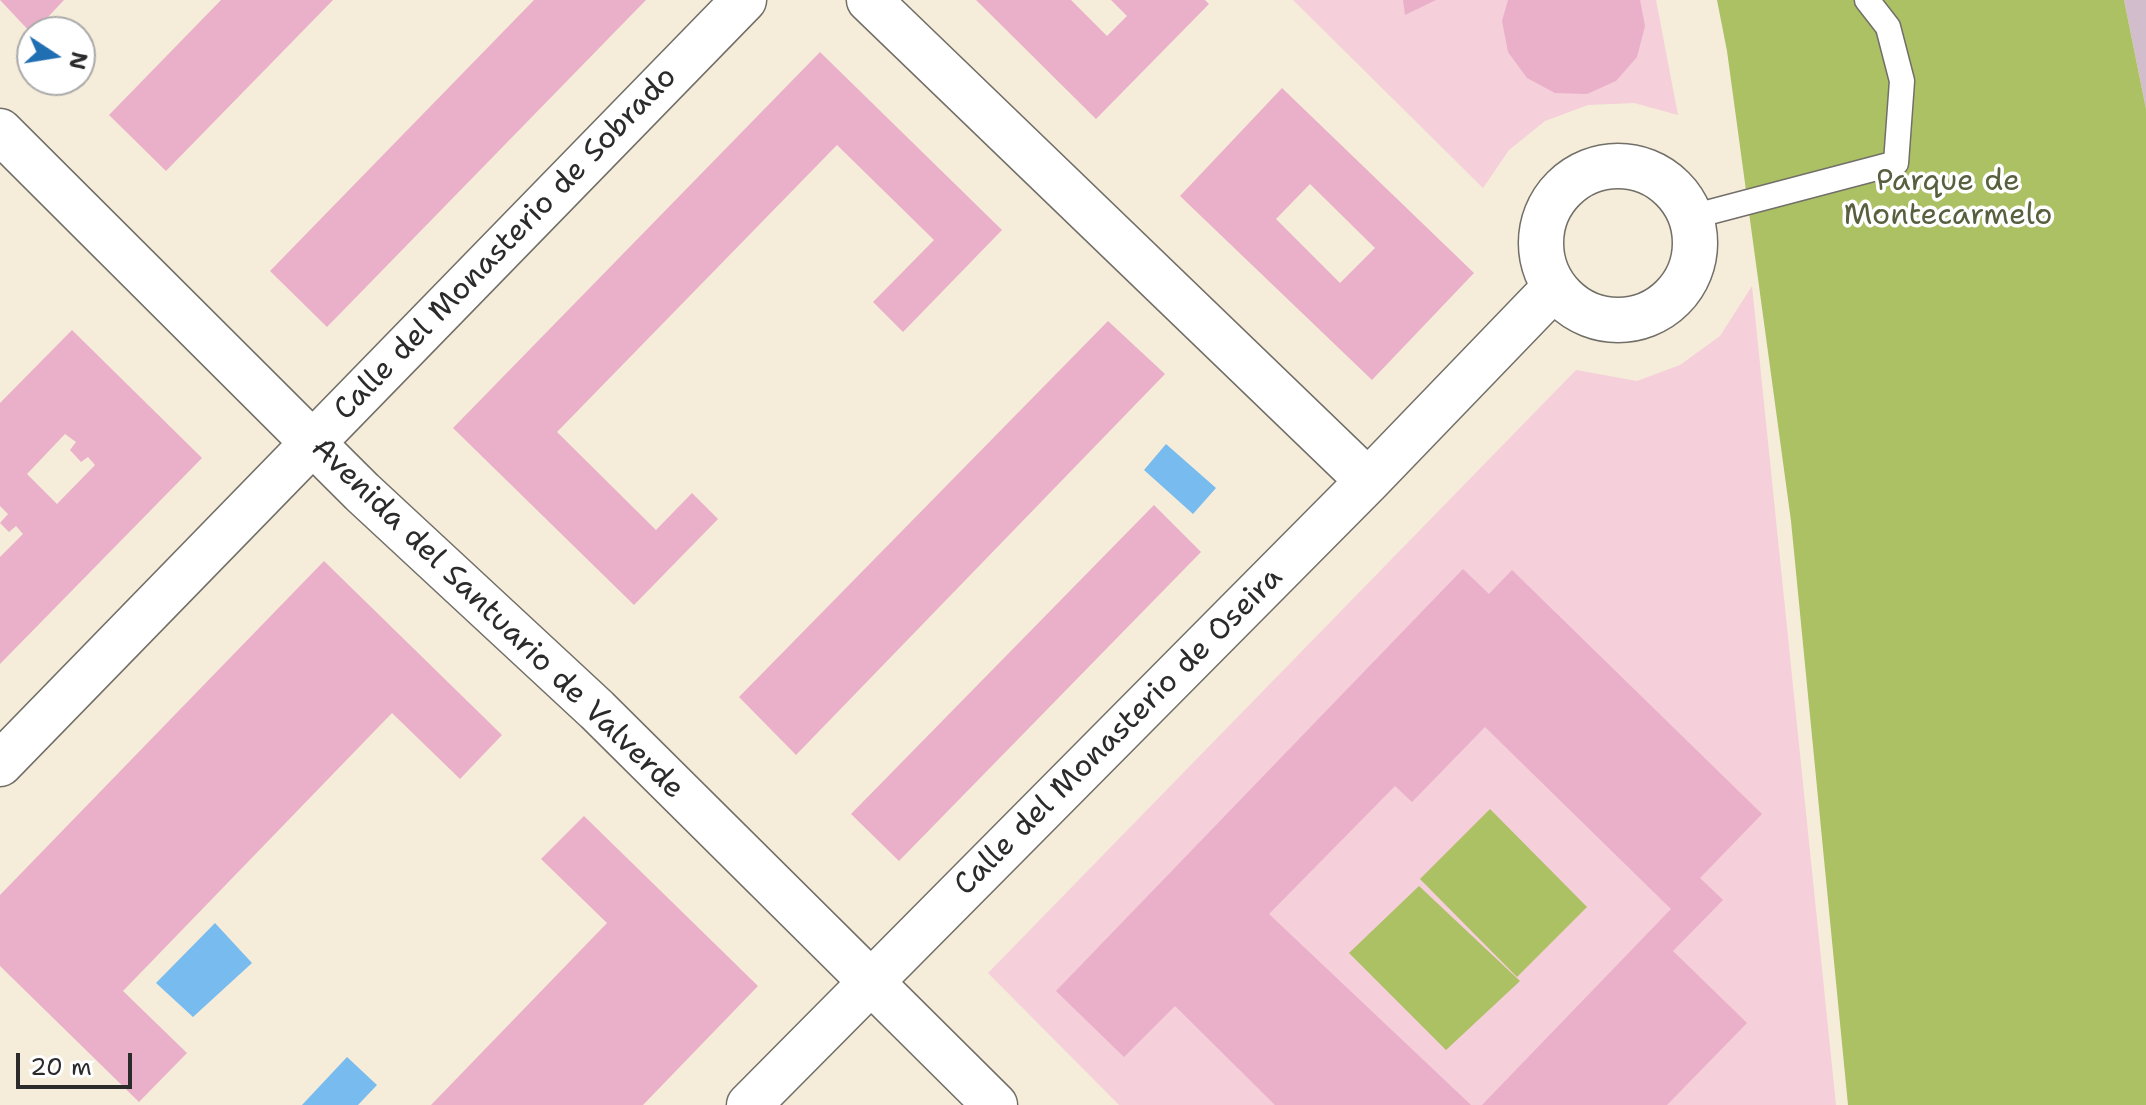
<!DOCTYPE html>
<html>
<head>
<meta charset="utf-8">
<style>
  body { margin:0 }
  #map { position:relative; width:2146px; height:1105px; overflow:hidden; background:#f5edda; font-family:"Shantell Sans",sans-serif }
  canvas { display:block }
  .north { position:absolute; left:16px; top:16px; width:80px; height:80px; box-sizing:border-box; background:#fff; border:2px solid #aaa; border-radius:50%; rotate:102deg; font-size:22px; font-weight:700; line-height:32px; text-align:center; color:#2b2b2b }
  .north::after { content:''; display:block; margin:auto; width:28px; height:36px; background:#1f6fb2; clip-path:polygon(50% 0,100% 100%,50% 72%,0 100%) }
  .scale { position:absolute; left:16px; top:1053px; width:116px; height:36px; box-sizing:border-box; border:4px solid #2b2b2b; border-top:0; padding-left:10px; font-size:24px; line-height:28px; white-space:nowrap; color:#2b2b2b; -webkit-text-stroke:6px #fff; paint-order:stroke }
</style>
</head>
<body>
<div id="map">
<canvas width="2146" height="1105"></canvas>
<div class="north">N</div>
<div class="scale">20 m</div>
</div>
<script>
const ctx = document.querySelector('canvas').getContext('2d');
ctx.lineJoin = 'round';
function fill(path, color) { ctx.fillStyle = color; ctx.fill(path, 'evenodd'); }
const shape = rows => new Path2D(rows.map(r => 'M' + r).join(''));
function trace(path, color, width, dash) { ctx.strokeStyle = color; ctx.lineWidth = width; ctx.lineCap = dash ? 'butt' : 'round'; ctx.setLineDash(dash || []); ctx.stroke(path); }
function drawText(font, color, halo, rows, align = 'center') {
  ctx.font = font + ' "Shantell Sans",sans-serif'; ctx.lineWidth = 7; ctx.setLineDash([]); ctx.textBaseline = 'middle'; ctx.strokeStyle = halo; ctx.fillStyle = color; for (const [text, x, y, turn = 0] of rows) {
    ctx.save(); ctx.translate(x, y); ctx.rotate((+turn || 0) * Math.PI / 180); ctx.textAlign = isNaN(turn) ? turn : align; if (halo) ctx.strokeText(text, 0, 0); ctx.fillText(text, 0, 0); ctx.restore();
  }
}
fill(shape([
  [1293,0,1656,0,1678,115,1634,103,1588,105,1545,121,1509,150,1483,188],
  [1752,286,1836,1105,1119,1105,988,973,1576,370,1637,381,1680,365,1720,336]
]), '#f5cfd9');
fill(shape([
  [2124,0,2146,0,2146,109,2145,104]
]), '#d1bdcb');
fill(shape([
  [1717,0,2124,0,2146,109,2146,1105,1848,1105,1791,521,1727,51],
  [1490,809,1587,907,1517,977,1420,879],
  [1419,886,1520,981,1446,1050,1349,953]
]), '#acc064');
fill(shape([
  [1166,444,1216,488,1193,514,1144,470],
  [215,923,252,963,193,1017,156,983],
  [347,1057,377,1085,358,1105,302,1105]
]), '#78bbee');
fill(shape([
  [0,0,64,0,32,34],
  [221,0,333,0,166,171,109,115],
  [534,0,646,0,327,327,270,271],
  [976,0,1071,0,1107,36,1127,16,1111,0,1205,0,1209,4,1096,119],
  [1403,0,1436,0,1405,15],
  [1508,0,1640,0,1645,26,1637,57,1616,81,1587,94,1555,93,1527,78,1508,52,1502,21],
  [820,52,1002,230,903,332,873,302,934,240,837,145,557,432,656,530,692,493,718,519,634,605,453,428],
  [1282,88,1474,273,1372,380,1180,196],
  [1310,184,1375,248,1340,283,1276,219],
  [1108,321,1165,374,796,755,739,697],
  [72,330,202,458,0,664,0,557,23,534,16,526,9,532,0,523,8,514,0,506,0,403],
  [65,434,76,442,70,450,81,462,88,457,95,465,57,504,27,474],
  [1154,505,1201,552,899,861,851,814],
  [324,561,502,735,460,779,392,713,123,991,187,1053,139,1102,0,966,0,895],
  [1463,569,1489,594,1512,570,1762,814,1700,878,1723,900,1673,951,1747,1023,1667,1105,1482,1105,1671,909,1485,727,1412,802,1395,786,1269,914,1471,1105,1275,1105,1175,1006,1124,1057,1056,991],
  [584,816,758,986,643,1105,431,1105,607,923,541,859]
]), '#eab0c9');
const lane = shape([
  [1691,217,1896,163,1902,81,1888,27,1867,0]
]);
const street = shape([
  [869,0,1368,481],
  [0,131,362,492,597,710,995,1105],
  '1541 243a77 77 0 1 1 154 0a77 77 0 1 1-154 0Z',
  [0,764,744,0],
  [749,1105,1368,481,1554,288]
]);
trace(lane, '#726f68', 27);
trace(street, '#726f68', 47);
trace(lane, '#fff', 24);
trace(street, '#fff', 44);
drawText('30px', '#585f3f', '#fff', [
  ["Parque de",1948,182],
  ["Montecarmelo",1948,216]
]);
drawText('30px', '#2b2b2b', '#fff', [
  ["Calle del Monasterio de Sobrado",506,244,-46],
  ["Avenida del Santuario de Valverde",497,619,44],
  ["Calle del Monasterio de Oseira",1119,732,-45]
]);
</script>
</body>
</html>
